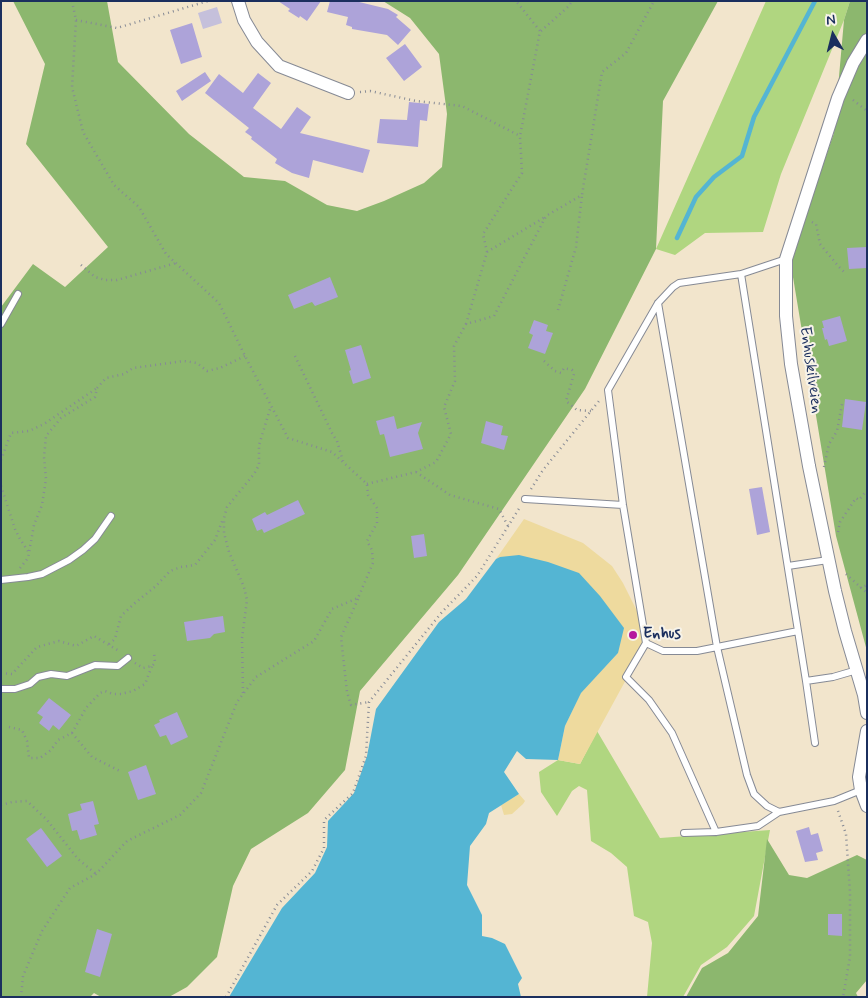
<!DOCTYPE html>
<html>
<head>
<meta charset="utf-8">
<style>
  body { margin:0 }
  #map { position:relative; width:868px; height:998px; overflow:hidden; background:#f2e5cc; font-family:Mynerve,sans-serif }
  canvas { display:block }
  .frame { position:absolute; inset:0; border:2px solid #1b2f5e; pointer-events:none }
  .north { position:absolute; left:808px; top:10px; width:50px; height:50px; -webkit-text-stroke:4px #f7f3e8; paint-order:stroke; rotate:352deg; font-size:14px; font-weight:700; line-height:20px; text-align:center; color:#1b2f5e }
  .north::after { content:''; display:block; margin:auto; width:18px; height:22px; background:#1b2f5e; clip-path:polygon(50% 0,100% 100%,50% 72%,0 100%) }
</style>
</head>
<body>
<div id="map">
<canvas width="868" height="998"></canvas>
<div class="frame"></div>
<div class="north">N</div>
</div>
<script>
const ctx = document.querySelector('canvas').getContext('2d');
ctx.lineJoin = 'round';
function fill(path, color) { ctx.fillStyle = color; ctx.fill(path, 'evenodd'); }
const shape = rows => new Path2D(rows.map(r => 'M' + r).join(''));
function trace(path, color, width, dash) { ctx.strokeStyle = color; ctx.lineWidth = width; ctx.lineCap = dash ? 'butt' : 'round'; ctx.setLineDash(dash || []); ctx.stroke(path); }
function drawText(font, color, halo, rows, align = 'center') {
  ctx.font = font + ' Mynerve,sans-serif'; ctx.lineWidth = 4; ctx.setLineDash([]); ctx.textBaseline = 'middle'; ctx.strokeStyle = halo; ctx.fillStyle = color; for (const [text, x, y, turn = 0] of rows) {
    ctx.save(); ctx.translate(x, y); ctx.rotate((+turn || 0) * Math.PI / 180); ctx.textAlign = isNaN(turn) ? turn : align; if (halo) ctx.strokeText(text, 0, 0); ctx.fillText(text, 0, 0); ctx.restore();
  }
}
fill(shape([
  [217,7,222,23,203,29,198,13]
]), '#c5c0db');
fill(shape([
  [766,1,850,1,844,20,781,174,763,232,705,233,675,255,656,249],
  [597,731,660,838,770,830,754,916,727,947,701,965,683,997,647,997,652,943,648,922,634,916,627,867,611,853,591,841,587,790,579,786,572,791,557,816,541,792,539,772,558,760,580,764]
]), '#b0d680');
fill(shape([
  [13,1,107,1,118,62,189,134,244,177,285,181,327,205,357,211,384,201,424,183,442,167,447,114,439,54,410,18,383,1,718,1,663,101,656,249,585,389,458,575,360,691,345,770,308,813,251,849,233,886,217,957,187,987,169,997,101,997,94,993,90,997,1,997,1,307,33,264,65,287,108,247,26,144,45,64],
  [850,1,867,1,867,651,836,536,790,259,834,133,844,20],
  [767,839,789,875,807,878,857,855,867,860,867,980,856,993,858,997,686,997,702,968,728,953,758,916]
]), '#8cb76e');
fill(shape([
  [524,519,583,543,612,566,623,583,643,623,646,643,580,764,558,760,565,726,581,692,618,653,500,557,496,559],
  [519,794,525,801,523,804,512,814,504,815,501,805]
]), '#eeda9e');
fill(shape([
  [519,555,548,562,579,573,600,596,624,628,618,653,581,693,565,726,558,760,526,759,517,751,504,772,519,794,489,813,486,824,470,846,467,885,482,915,482,936,492,938,505,944,522,978,518,984,521,997,229,997,282,908,315,873,327,847,328,821,354,793,367,756,376,709,439,622,466,599,496,559,500,557]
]), '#54b5d3');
trace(shape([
  [677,238,696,197,714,177,742,156,754,117,815,1]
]), '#54b5d3', 4.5);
fill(shape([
  [278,1,321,1,307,21,300,16,299,18,288,11,290,9],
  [330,1,355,1,388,9,398,15,396,17,411,30,398,45,387,35,352,29,352,27,346,25,348,17,327,12],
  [192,23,202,57,181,64,170,30],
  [405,44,422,67,404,81,386,58],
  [205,72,211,81,182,101,176,91],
  [258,73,271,83,253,108,281,129,297,107,311,117,300,133,370,150,363,173,313,160,309,178,292,173,275,163,277,159,251,139,252,137,245,132,249,128,205,93,219,74,243,93],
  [409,102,429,104,427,121,420,120,418,147,377,143,380,119,407,120],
  [867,247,867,268,849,269,847,248],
  [330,277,338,297,315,306,312,302,294,309,288,295],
  [840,316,847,341,829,346,827,339,825,340,822,328,824,328,822,321],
  [534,320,548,325,546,331,553,333,545,354,528,348,533,335,529,333],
  [361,345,371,378,353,384,349,371,351,370,345,350],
  [845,399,866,402,862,430,842,427],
  [394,416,397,429,422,422,418,433,423,449,390,457,384,434,380,435,376,421],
  [486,421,503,426,501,435,508,436,504,450,481,443],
  [762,487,770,532,757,535,749,489],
  [298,500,305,514,264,533,262,529,257,531,252,519,265,512,267,515],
  [424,534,427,556,414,558,411,536],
  [223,616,225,632,214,634,210,638,187,641,184,622],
  [49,698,71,715,59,730,53,725,49,731,39,723,43,717,37,713],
  [177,712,188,737,171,745,166,735,160,737,154,725,160,722,159,720],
  [146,765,156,794,138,800,128,772],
  [93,801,99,824,94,825,97,835,80,840,77,830,72,831,68,814,82,810,80,804],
  [809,827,811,835,818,833,823,851,816,853,818,860,805,862,796,831],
  [41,828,62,856,47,867,26,839],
  [828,914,842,914,842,936,828,935],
  [97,929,112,934,100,977,85,972]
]), '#ada3d9');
const lane = shape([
  [741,274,806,681,833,677,857,670],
  [658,303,717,647,747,775,754,794,767,806,779,812],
  [1,324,18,294],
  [525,499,623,505],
  [788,566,828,560],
  [1,580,28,577,42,574,69,560,83,550,95,539,111,516],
  [646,643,663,651,697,651,798,631],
  [806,681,815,743],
  [1,689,15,689,30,684,38,677,51,674,67,676,95,665,118,666,128,658],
  [716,832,672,733,649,700,626,677,646,643,623,505,608,390,658,303,673,287,679,283,741,274,786,259],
  [684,833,716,832,758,826,779,812,834,801,861,790]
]);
const street = shape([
  [238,1,244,20,257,42,279,66,348,93],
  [867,40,853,63,838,98,786,259,786,316,791,364,809,466,835,591,845,631,864,695,867,713],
  [867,731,859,777,861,790,867,806]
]);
trace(lane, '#868a95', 8);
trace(street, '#868a95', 14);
trace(shape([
  [76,20,117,28,208,1],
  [541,31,569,6,572,1],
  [360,92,370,91,416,101,462,106,520,136],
  [853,100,867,111],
  [812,222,816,224,820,244,839,267,844,272,847,272],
  [487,252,545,217],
  [81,265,95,277,105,280,117,280,176,263],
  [558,310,576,247,582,195],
  [466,324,487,252,483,234,522,173,520,136,540,31,516,1],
  [295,356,332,433,337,441,343,461],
  [544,361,555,371,561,373,564,368,572,370,574,374,566,401,577,410,591,411],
  [1,460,11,433,29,431,44,424,97,388],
  [824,467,829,444,837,431,842,404],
  [416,472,450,495,499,509,508,526],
  [367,484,416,472,436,462,451,434,444,407,455,381,454,346,466,324,494,316,546,216,582,195,602,72,626,53,654,1],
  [1,486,15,529,20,539,28,551],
  [531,489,543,470,599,401],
  [838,532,840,522,856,498,859,500,867,490],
  [20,568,28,558,34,525,42,505,46,479,44,457,46,436,61,418,95,397,97,388,106,378,124,374,133,368,184,361,197,363,207,371,220,368,245,356],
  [846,574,867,593],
  [860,588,867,585],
  [358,599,341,637,347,692,351,705,369,702],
  [109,644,115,639,121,616,135,603,156,586,170,571,181,567,195,565,215,540,223,519],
  [135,663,143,668,152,666,155,663,154,652],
  [1,673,12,674,37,647,59,641,76,646,94,636,119,651],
  [243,693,242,638,247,600,244,587,229,552,224,533,224,518,227,507,254,474,259,465,259,445,271,406],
  [9,727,22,730,27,741,29,758,40,758,51,750,58,740,72,733,92,757,120,771],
  [72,733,86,708,100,693,105,691,113,694,121,694,133,691,145,684,152,666],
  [1,805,12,802,27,801,47,820,78,859,96,874],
  [838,811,846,834,850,892,850,957,843,997],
  [21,997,23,976,42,931,70,888,96,874,127,841,180,815,201,793,237,702,256,677,314,641,332,609,358,598,373,563,372,550,367,541,377,523,377,508,368,495,367,484,332,452,288,438,245,356,219,303,166,254,139,207,114,185,83,132,72,87,76,20,72,1],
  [226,997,277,905,312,871,324,848,324,820,353,793,366,756,369,702,442,612,477,576,520,507]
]), '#868a95', 2.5, [1, 4]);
trace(lane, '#fff', 6);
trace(street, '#fff', 12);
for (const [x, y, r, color] of [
  [633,635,5,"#b5179e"]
]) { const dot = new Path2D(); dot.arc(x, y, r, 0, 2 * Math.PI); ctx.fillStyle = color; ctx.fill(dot); trace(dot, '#f7f3e8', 2); }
drawText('16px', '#1b2f5e', '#f7f3e8', [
  ["Enhuskilveien",810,370,82]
]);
drawText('bold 16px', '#1b2f5e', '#f7f3e8', [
  ["Enhus",643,635]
], 'left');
</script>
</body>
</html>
